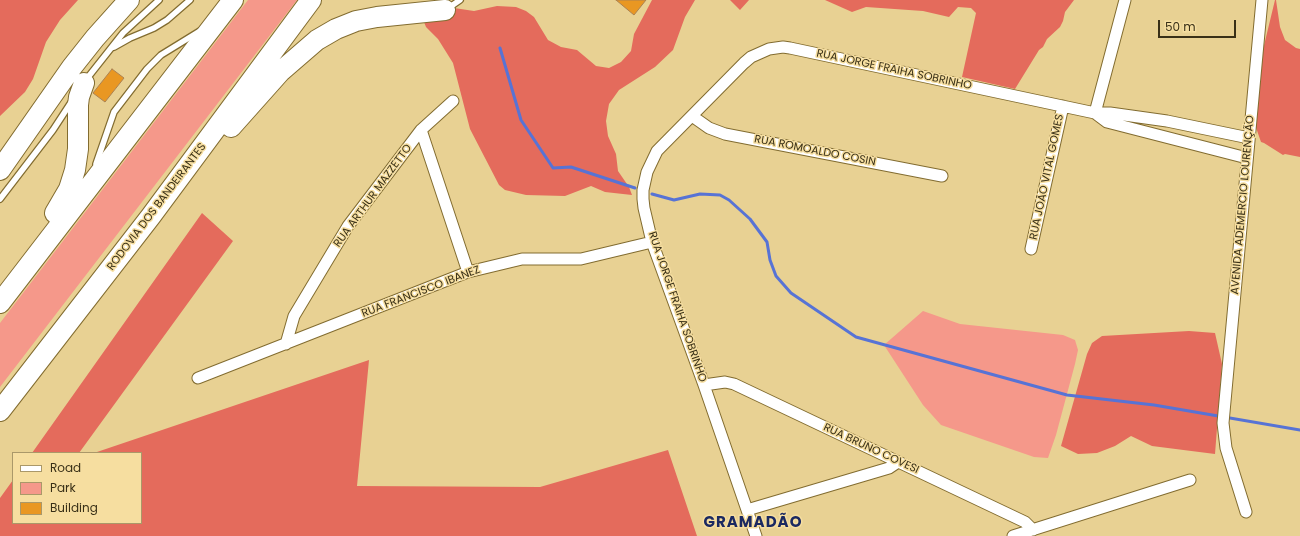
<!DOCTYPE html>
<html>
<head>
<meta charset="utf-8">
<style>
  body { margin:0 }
  #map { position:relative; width:1300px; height:536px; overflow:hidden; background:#e8d193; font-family:Poppins,sans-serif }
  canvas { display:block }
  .legend { position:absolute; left:12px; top:452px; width:130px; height:72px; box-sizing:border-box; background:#f6dea0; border:1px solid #aa9869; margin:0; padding:5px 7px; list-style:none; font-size:12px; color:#393017 }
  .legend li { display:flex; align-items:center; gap:8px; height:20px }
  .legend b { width:20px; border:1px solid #aa9869 }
  .scale { position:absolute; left:1158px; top:20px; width:78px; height:18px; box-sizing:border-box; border:2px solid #393017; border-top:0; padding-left:5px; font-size:12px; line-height:14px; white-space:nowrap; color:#393017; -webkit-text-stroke:3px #f6dea0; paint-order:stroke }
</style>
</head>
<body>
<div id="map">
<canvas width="1300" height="536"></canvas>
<ul class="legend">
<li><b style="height:5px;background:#fff"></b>Road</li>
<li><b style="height:11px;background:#f5988a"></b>Park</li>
<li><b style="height:11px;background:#e99722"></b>Building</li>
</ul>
<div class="scale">50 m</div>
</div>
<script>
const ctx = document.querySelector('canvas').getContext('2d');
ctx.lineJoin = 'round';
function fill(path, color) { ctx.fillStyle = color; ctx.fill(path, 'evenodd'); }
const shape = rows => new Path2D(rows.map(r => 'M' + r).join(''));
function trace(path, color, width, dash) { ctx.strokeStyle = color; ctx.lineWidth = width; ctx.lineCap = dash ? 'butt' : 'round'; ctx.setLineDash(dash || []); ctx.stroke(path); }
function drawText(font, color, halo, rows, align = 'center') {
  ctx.font = font + ' Poppins,sans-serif'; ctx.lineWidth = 3; ctx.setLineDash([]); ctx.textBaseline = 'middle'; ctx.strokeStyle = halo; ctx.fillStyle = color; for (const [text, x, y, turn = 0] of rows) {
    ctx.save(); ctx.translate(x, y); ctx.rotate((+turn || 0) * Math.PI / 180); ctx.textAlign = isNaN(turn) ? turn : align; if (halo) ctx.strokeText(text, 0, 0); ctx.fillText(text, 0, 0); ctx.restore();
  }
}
fill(shape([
  [248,0,297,0,0,387,0,323],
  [923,311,960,324,1063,335,1075,340,1078,350,1075,364,1056,435,1048,458,1034,457,941,425,923,405,884,345]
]), '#f5988a');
fill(shape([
  [0,0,78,0,60,20,46,42,33,79,25,92,0,116],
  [652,0,695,0,685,17,673,50,655,67,619,90,609,104,606,121,608,136,616,154,618,171,629,187,632,195,605,192,591,186,565,196,526,195,505,190,499,185,470,129,453,63,438,39,426,27,424,22,428,18,454,8,474,11,497,6,516,7,526,11,534,17,548,40,561,47,577,50,596,66,609,68,621,62,631,51,634,34],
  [730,0,749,0,740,10],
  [825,0,1074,0,1065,12,1063,21,1060,27,1047,39,1043,47,1039,50,1015,89,962,77,976,13,971,8,958,7,949,17,923,11,866,7,852,12],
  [1275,0,1276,0,1280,27,1285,40,1296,48,1300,49,1300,157,1285,154,1283,155,1264,143,1261,142,1253,119,1252,95],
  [202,213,233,241,79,453,32,453],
  [1189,331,1215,333,1222,364,1215,454,1152,446,1131,436,1115,446,1097,453,1078,454,1061,446,1087,354,1092,343,1102,336],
  [369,360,357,486,540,487,668,450,697,536,0,536,0,498,13,480,13,523,141,523,141,453,94,453]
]), '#e46b5c');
trace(shape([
  [500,48,521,120,553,168,571,167,635,188],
  [652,194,674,200,700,194,720,195,729,200,750,219,767,242,770,260,776,276,791,293,856,337,1067,395,1154,405,1300,430]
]), '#5773d5', 3);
const building = shape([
  [616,0,646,0,634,15,616,0],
  [112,69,124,78,105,102,93,93,112,69]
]);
fill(building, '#e99722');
trace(building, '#ac8252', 1);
const lane = shape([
  [447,9,460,0],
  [114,47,130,38,154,28,167,20,190,0],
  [85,81,123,33,159,0],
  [96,164,114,112,147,69,161,55,200,31],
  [0,199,53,130,72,101]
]);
const street = shape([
  [1095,113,1107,122,1247,158],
  [1095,113,1125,0],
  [692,116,709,128,725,134,942,176],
  [421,130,468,272],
  [1031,249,1063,106],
  [286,344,294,316,348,226,421,130,453,101],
  [198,378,468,272,522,259,581,259,652,242],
  [704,385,725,382,734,384,1025,522,1033,530],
  [747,510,889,468,898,462],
  [1246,512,1226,448,1223,423,1262,0],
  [756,536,704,385,652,242,644,208,643,199,643,190,647,172,657,151,744,63,751,57,769,49,783,47,790,48,1095,113,1110,113,1167,121,1249,138],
  [1013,536,1190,480]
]);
const highway = shape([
  [231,127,280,72,317,40,336,29,356,21,377,17,445,10],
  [0,170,72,67,95,38,129,0],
  [55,213,69,189,75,170,78,149,78,105,79,97,84,83],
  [0,303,233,0],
  [0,411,151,216,311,0]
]);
trace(lane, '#826c30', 8);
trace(street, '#826c30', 13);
trace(highway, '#826c30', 22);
trace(lane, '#fff', 5.5);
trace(street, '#fff', 11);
trace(highway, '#fff', 20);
drawText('11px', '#393017', '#f6dea0', [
  ["RUA JORGE FRAIHA SOBRINHO",894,70,12],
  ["RUA ROMOALDO COSIN",815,151,11],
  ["RUA JOÃO VITAL GOMES",1047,177,-78],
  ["RUA ARTHUR MAZZETTO",373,196,-54],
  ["AVENIDA ADEMERCIO LOURENÇÃO",1243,205,-85],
  ["RODOVIA DOS BANDEIRANTES",157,207,-53],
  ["RUA FRANCISCO IBANEZ",421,292,-21],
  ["RUA JORGE FRAIHA SOBRINHO",677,307,71],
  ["RUA BRUNO COVESI",871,449,25]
]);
ctx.letterSpacing = '1px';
drawText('bold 15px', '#1b2961', '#f6dea0', [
  ["GRAMADÃO",753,523]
]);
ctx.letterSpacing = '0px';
</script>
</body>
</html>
